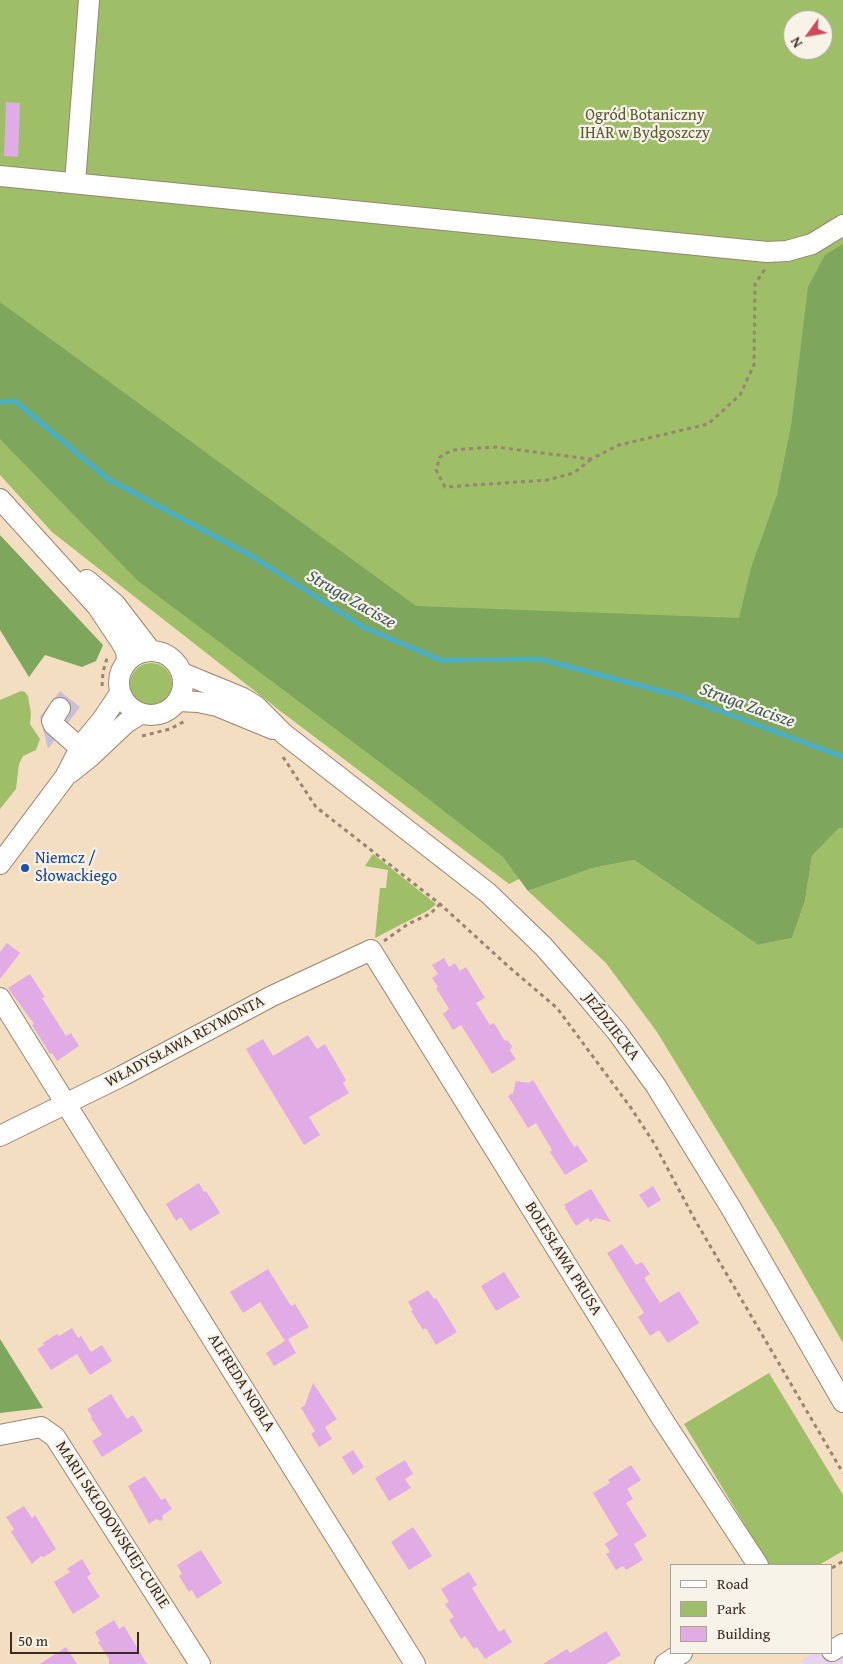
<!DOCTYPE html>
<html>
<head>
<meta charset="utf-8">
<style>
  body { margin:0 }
  #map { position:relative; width:843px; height:1664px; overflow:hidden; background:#f4dec2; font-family:"Gentium Book Plus",serif }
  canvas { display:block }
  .legend { position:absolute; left:670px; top:1564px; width:162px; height:90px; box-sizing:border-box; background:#f7f3e8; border:1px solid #aca397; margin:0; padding:6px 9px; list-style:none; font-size:15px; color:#3b2a1e }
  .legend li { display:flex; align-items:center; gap:10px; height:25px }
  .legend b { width:25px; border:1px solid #aca397 }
  .north { position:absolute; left:783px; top:10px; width:50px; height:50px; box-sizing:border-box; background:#f7f3e8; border:1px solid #aca397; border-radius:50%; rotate:238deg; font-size:14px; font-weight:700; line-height:20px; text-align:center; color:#3b2a1e }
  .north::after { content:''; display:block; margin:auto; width:18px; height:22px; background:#d1495b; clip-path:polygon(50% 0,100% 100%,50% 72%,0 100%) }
  .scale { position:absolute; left:10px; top:1632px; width:129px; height:22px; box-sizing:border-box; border:2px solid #3b2a1e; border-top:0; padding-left:6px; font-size:15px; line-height:18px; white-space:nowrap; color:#3b2a1e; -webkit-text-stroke:4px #f7f3e8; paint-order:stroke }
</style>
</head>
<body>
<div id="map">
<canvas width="843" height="1664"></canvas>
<ul class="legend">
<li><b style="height:6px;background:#fff"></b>Road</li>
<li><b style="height:14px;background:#9ebf68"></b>Park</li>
<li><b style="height:14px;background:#e1abe5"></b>Building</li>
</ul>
<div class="north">N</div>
<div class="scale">50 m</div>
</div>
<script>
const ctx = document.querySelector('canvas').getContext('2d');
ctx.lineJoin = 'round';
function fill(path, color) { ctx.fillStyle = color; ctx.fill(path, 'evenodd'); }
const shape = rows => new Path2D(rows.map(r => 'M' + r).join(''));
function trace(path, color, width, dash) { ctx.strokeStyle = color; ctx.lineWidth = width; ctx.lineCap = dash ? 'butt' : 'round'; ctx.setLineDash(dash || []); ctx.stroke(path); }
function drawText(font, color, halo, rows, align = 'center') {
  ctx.font = font + ' "Gentium Book Plus",serif'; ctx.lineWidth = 4.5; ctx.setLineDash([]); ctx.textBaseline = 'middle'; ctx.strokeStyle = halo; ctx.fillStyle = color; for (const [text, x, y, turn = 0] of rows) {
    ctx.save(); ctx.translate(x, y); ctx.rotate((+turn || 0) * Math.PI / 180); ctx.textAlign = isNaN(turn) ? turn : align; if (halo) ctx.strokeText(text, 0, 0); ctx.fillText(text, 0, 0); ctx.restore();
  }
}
fill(shape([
  [843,1634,843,1664,803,1664,801,1661,813,1653,832,1653,832,1641]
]), '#e7d2ef');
fill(shape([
  [60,691,80,707,48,749,40,717]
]), '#c8bfd8');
fill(shape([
  [0,0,843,0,843,763,632,824,509,884,279,710,52,532,0,475],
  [793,20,823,20,823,50,793,50],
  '130 684a21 21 0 1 1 42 0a21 21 0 1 1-42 0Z',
  [21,691,25,692,28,696,31,714,30,724,40,739,36,750,23,756,19,764,16,789,0,809,0,700],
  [839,828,843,828,843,1343,780,1234,657,1032,606,963,528,891,593,868,634,860,758,945,792,938,805,901,812,856],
  [373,854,436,904,429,910,375,938,380,888,386,888,388,870,365,866],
  [769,1373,843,1495,843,1551,819,1565,769,1565,684,1424]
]), '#9ebf68');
fill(shape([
  [843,244,843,828,839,828,812,856,805,901,792,938,758,945,634,860,593,868,528,891,503,857,413,787,138,581,0,439,0,302,416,606,739,618,751,568,777,495,791,426,808,287,825,255],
  [0,535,103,645,96,661,82,667,45,655,29,677,0,630],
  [0,1339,43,1408,0,1413]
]), '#7ea65c');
trace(shape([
  [0,402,15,401,108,479,252,556,365,628,441,660,540,659,680,696,843,757]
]), '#48afc7', 5);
fill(shape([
  [6,102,20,103,18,157,4,156],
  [7,943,20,953,0,979,0,952],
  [444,958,449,967,455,963,460,971,466,967,485,998,476,1003,490,1025,494,1023,504,1040,508,1041,512,1046,510,1051,516,1059,492,1074,461,1025,453,1030,443,1014,449,1009,436,988,438,987,432,978,438,974,432,965],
  [30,974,45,997,42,998,66,1036,71,1033,79,1046,57,1061,52,1053,50,1054,32,1025,34,1024,8,988],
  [308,1035,317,1049,325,1044,346,1080,343,1083,349,1093,309,1117,320,1135,304,1145,246,1049,263,1039,273,1056],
  [533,1080,574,1147,577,1145,588,1161,565,1175,550,1152,552,1150,536,1123,528,1128,508,1096,513,1093,516,1081,529,1083],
  [199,1183,204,1192,206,1191,220,1213,190,1231,181,1217,176,1221,166,1204],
  [653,1186,661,1200,648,1208,639,1195],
  [591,1189,611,1222,596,1218,590,1222,588,1218,576,1226,565,1208,566,1207,564,1205],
  [622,1244,636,1265,642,1262,650,1274,644,1278,660,1303,679,1291,699,1323,668,1343,659,1330,650,1336,638,1317,644,1313,607,1253],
  [268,1269,291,1306,295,1304,309,1327,285,1341,260,1302,243,1313,230,1292],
  [504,1272,520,1297,496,1311,481,1286],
  [428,1290,434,1299,436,1298,457,1332,436,1345,426,1328,423,1330,411,1311,413,1310,408,1302],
  [72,1328,78,1338,81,1336,91,1352,102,1345,112,1361,90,1375,77,1354,51,1370,37,1349,44,1345,43,1343,57,1334,59,1336],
  [288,1339,296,1353,274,1366,266,1353],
  [313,1383,337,1419,325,1427,332,1439,319,1447,311,1434,315,1431,301,1408,305,1405],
  [111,1394,127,1419,133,1415,143,1431,102,1457,92,1441,102,1435,91,1418,92,1417,87,1409],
  [353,1450,364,1467,353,1475,342,1457],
  [405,1460,413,1474,405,1479,411,1488,389,1501,375,1478],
  [631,1465,641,1480,627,1489,633,1499,626,1503,647,1536,634,1544,643,1560,626,1570,623,1566,616,1570,606,1554,610,1552,605,1544,618,1535,593,1493,610,1483,608,1480],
  [145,1476,161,1500,165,1498,172,1509,163,1515,162,1521,156,1519,149,1524,128,1486],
  [24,1506,32,1518,35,1515,56,1549,44,1557,41,1556,32,1564,11,1532,14,1529,6,1517],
  [413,1527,432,1556,409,1570,391,1542],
  [201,1550,222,1583,197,1599,192,1590,189,1592,179,1576,182,1574,177,1565],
  [82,1559,91,1574,87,1577,100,1597,73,1614,54,1582,70,1572,67,1569],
  [469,1572,477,1585,472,1588,499,1632,504,1629,512,1642,485,1659,477,1647,474,1649,465,1636,461,1639,449,1620,454,1617,445,1604,449,1602,441,1589],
  [114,1620,119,1629,124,1626,147,1664,109,1664,109,1659,98,1642,100,1641,95,1632],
  [606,1631,621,1655,606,1664,543,1664,567,1649,570,1653],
  [66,1647,77,1664,40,1664]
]), '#e1abe5');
const minor = shape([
  [0,176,767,252,787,251,812,244,843,225],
  [75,183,89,0],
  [0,499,97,606,121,642,126,651,127,661],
  [87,580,115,604,151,651],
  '119 683a32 32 0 1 1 64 0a32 32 0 1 1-64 0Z',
  [182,673,243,698,256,706,284,734,488,893,543,946,579,987,617,1032,656,1086,731,1208,843,1402],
  [178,701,198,702,217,706,273,729],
  [60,708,52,721,54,725,80,748],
  [70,773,90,757,126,723,140,714],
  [0,864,65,777,82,744,102,720,120,693],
  [0,998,415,1664],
  [0,1136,122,1076,272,996,371,950,661,1417,758,1565],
  [0,1435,41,1427,55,1437,200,1664],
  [832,1651,843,1644],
  [665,1664,682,1653]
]);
trace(minor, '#988470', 22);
trace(shape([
  [591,459,574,473,547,480,445,487,436,470,440,457,452,450,496,447,591,459,619,445,708,424,740,395,754,365,755,284,765,269],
  [102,686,103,672,107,658],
  [142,736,170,729,187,720],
  [283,757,316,807,440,904,509,967,557,1008,631,1108,654,1143,695,1220,843,1473],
  [384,941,408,924,430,914,440,904],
  [832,1568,843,1561]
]), '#988470', 3, [4, 4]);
trace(minor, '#fff', 20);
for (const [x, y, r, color] of [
  [25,868,5,"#1a4fb4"]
]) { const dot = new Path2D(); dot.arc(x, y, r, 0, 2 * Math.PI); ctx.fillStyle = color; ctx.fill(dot); trace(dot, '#f7f3e8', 2); }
drawText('16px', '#595734', '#f7f3e8', [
  ["Ogród Botaniczny",645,116],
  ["IHAR w Bydgoszczy",645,134]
]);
drawText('16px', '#164399', '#f7f3e8', [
  ["Niemcz /",35,859],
  ["Słowackiego",35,877]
], 'left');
drawText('16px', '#3b2a1e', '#f7f3e8', [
  ["JEŹDZIECKA",611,1027,52],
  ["WŁADYSŁAWA REYMONTA",185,1042,-28],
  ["BOLESŁAWA PRUSA",563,1259,58],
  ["ALFREDA NOBLA",241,1383,58],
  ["MARII SKŁODOWSKIEJ-CURIE",112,1525,57]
]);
drawText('italic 18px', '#405959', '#f7f3e8', [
  ["Struga Zacisze",351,600,30],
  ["Struga Zacisze",747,706,20]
]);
</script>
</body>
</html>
